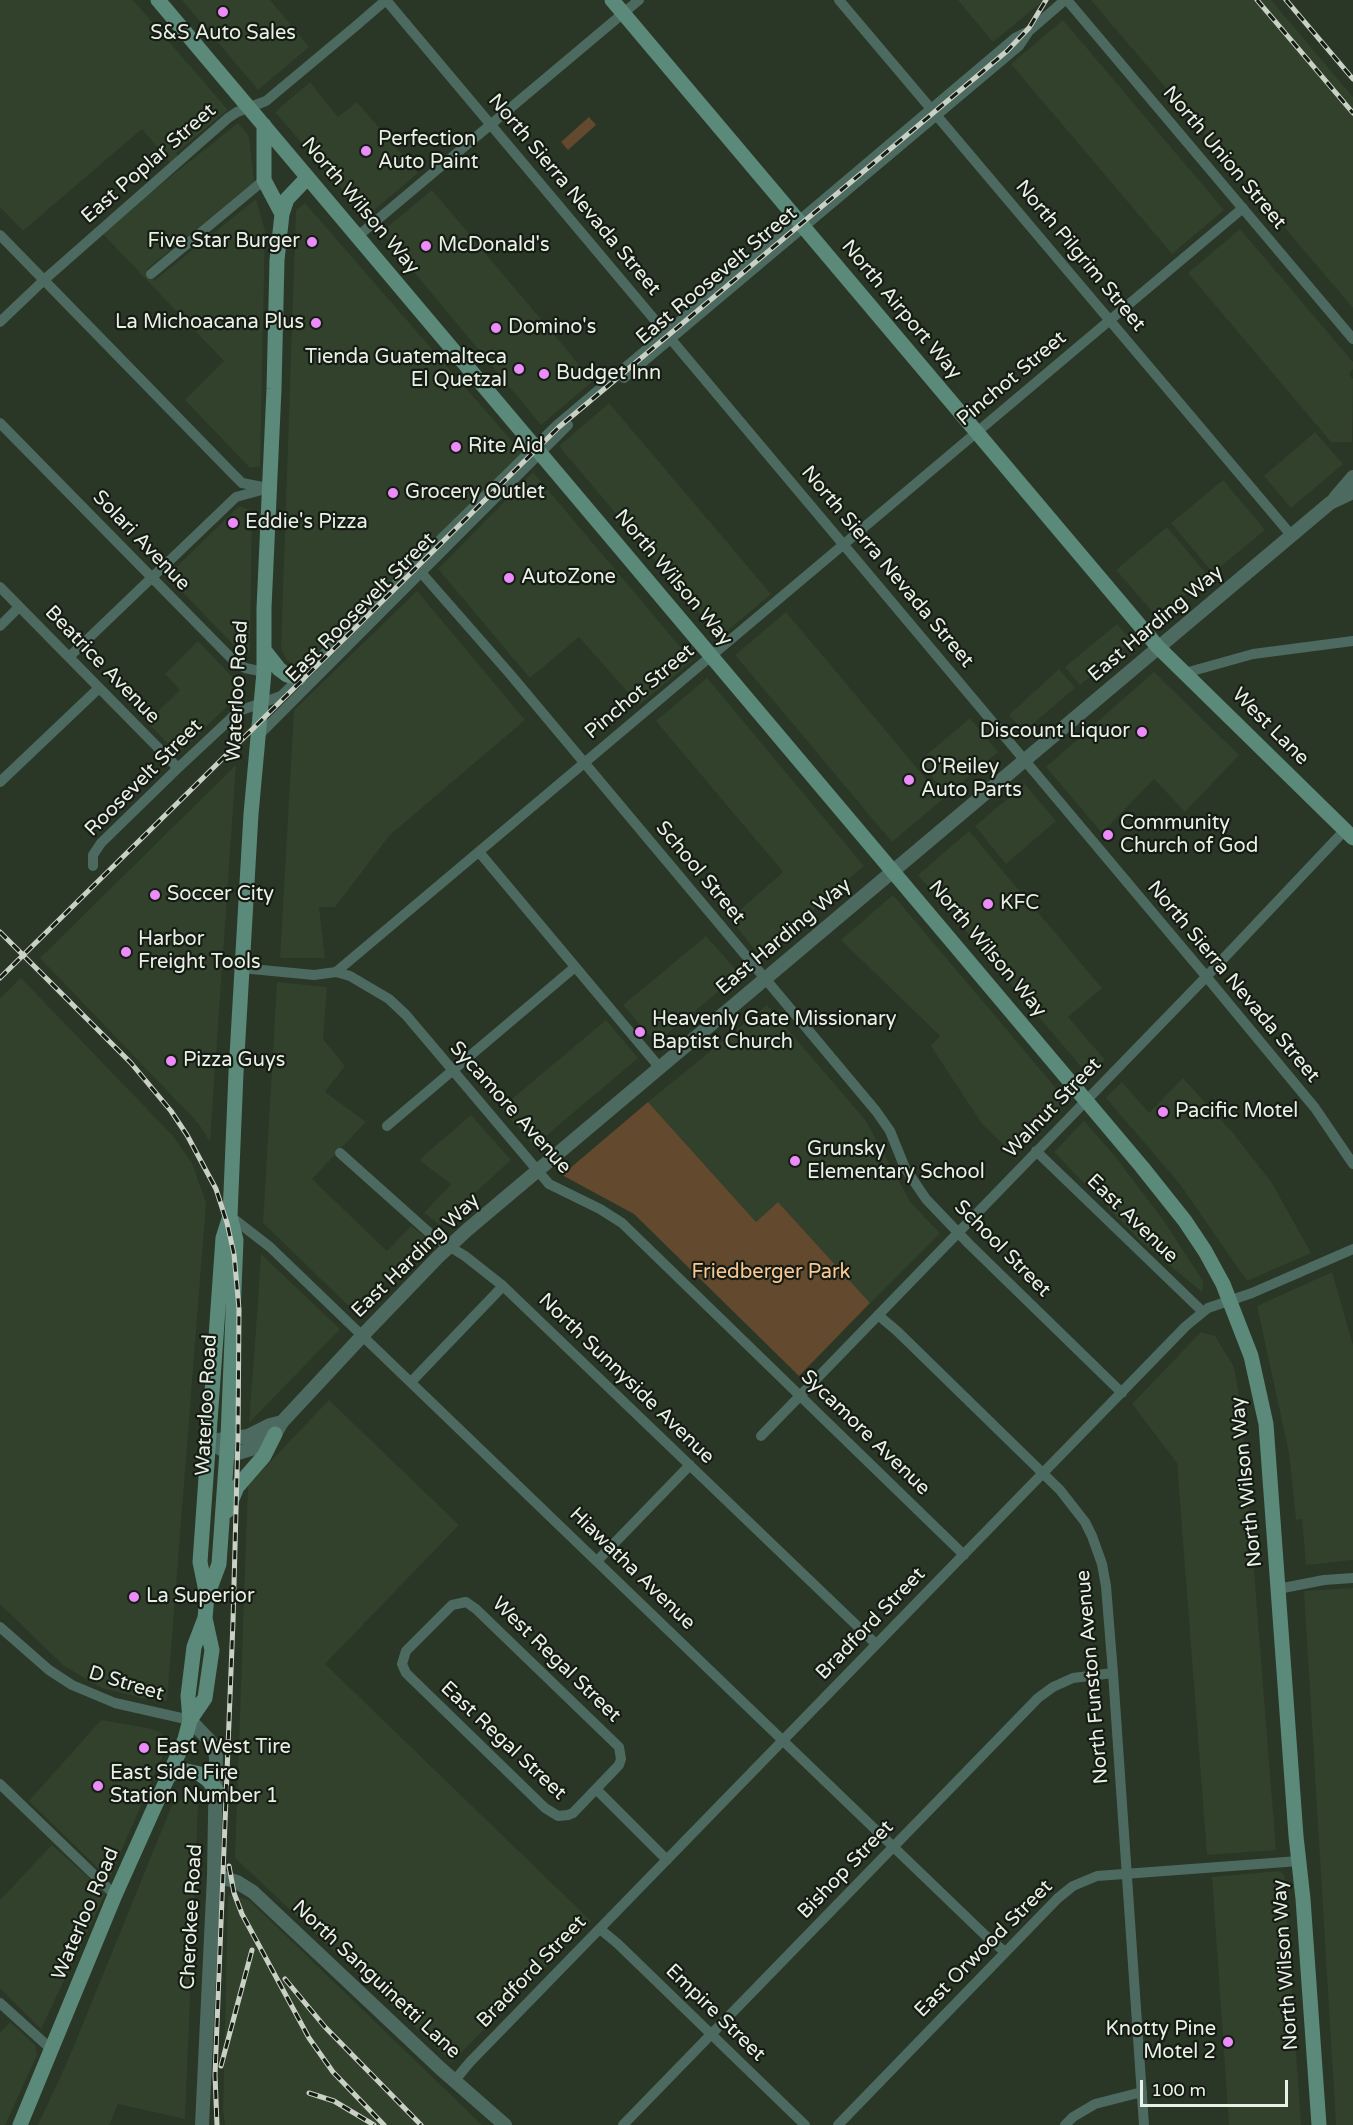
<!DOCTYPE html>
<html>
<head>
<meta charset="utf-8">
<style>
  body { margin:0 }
  #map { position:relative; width:1353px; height:2125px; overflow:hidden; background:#2a3626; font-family:"Varela Round",sans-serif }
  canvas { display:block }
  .scale { position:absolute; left:1140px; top:2080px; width:148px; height:27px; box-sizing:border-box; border:3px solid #e9f1e6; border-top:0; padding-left:8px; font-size:18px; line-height:21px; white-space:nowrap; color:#e9f1e6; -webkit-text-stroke:4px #161c14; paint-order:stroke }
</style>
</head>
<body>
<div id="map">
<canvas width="1353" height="2125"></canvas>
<div class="scale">100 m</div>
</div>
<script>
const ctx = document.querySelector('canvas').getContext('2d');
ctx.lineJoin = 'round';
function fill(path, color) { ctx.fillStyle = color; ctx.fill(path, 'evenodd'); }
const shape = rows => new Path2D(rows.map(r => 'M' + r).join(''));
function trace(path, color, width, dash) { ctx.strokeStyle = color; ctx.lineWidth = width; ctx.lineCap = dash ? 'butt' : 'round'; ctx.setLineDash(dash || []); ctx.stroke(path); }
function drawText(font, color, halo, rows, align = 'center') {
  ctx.font = font + ' "Varela Round",sans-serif'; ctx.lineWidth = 4.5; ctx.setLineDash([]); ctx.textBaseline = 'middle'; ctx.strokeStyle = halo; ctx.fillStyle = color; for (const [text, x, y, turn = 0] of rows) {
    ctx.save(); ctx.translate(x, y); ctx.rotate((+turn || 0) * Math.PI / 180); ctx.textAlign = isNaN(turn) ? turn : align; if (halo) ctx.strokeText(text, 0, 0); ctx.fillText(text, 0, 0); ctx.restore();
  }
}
fill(shape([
  [0,0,133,0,228,110,176,153,180,158,172,165,142,129,23,231,0,207],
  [182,0,270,0,309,47,258,90],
  [958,0,1044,0,993,42],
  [1091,0,1271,0,1353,97,1353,308],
  [1063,20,1224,210,1172,254,1011,64],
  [310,82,338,117,357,102,418,173,366,217,275,112],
  [238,123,249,136,254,182,146,270,155,280,256,199,265,231,260,466,250,468,185,400,224,361,101,232],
  [432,190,593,381,541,425,381,232],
  [305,203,524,455,306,662,295,667,286,659,281,648,296,210],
  [1240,229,1353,362,1353,369,1349,374,1353,379,1352,442,1331,442,1188,273],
  [609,403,771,594,720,637,559,446],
  [1315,432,1343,464,1291,508,1264,476],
  [533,472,692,661,639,705,579,637,530,678,438,569],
  [1223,480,1265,530,1213,573,1171,523],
  [239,506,252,511,250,651,241,653,167,576],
  [1167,527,1209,577,1157,617,1116,570],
  [417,591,525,720,390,835,335,907,319,907,325,958,280,958,294,710],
  [786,612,943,799,892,842,735,655],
  [1117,624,1132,641,1080,685,1065,667],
  [198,641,241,686,240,694,178,754,147,722,180,690,165,674],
  [1059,669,1075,688,1023,732,1009,715],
  [1154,672,1239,755,1185,812,1154,779,1102,833,1046,767],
  [707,678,864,866,760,956,730,919,783,872,656,721],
  [970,718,998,752,947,795,919,761],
  [236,765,210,1142,198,1123,40,958],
  [1025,784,1056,821,1006,864,975,826],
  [969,831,1102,988,1068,1017,1105,1060,1089,1076,918,875],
  [893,895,1066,1100,1014,1155,982,1124,931,1046,940,1036,841,940],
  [706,936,740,974,656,1043,623,1005],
  [21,978,173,1136,192,1163,206,1203,167,1701,145,1699,102,1688,64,1666,0,1604,0,998],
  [277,982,327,987,323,1039,345,1066,325,1092,366,1122,312,1179,387,1251,411,1226,427,1238,355,1312,263,1223],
  [767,1005,866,1121,911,1203,940,1233,870,1303,778,1202,756,1222,648,1102],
  [606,1020,638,1058,534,1146,501,1108],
  [1183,1078,1233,1133,1272,1183,1311,1253,1247,1281,1179,1183,1106,1098,1122,1082,1149,1113],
  [471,1115,511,1160,440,1225,424,1213,451,1184,419,1160],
  [1084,1121,1114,1155,1164,1221,1203,1281,1202,1292,1140,1241,1054,1152],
  [261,1254,340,1329,249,1423,256,1330],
  [1332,1272,1353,1345,1353,1560,1306,1565,1302,1519,1296,1520,1289,1453,1257,1306],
  [1201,1332,1215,1336,1234,1367,1241,1406,1276,1850,1207,1855,1177,1463,1132,1404],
  [329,1400,459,1525,325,1664,591,1921,452,2062,235,1858,248,1485],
  [1353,1588,1353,2125,1336,2125,1304,1591],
  [101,1720,148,1728,158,1731,168,1738,164,1753,109,1879,29,1801],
  [185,1798,198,1804,185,2119,118,2104,109,2125,38,2125,69,2058,172,1805],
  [52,1845,106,1893,41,2029,0,1988,0,1900],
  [1280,1871,1284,1875,1301,2125,1229,2125,1212,1877],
  [228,1895,249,1900,482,2125,225,2125,223,2110],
  [10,2022,35,2045,37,2055,5,2125,0,2125,0,2033]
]), '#31412b');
fill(shape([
  [589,117,596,125,568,150,561,142],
  [648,1102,756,1222,778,1202,870,1303,799,1376,634,1214,562,1175]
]), '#63492d');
trace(shape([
  [839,0,1292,536],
  [1067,0,1353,339],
  [0,235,233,474,242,483,268,488],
  [358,236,639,0],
  [151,274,264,180],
  [0,322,44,280,228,118,237,112,266,101,357,25,386,0,1200,969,1315,1108,1353,1164],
  [624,378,1019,46,1029,31,1065,0],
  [0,423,232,659,245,668,264,672],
  [418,569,510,674,876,1111,890,1131,905,1168,926,1199,969,1244,1122,1393],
  [0,587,178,768],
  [0,626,19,607],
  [69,657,236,497,265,489],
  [1185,673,1253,654,1353,641],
  [258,736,568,425],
  [0,782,99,688],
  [479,852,660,1068],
  [93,866,93,855,101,843,178,768,239,711,281,696,557,425,1015,38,1029,31],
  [241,968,314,975,336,972,350,976,389,999,406,1015,549,1184,600,1209,622,1223,964,1555],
  [336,972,1243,208],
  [387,1126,575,967],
  [1036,1151,1203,1312],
  [340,1153,434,1237,465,1256,503,1286,876,1644],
  [230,1216,270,1247,986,1936,1005,1952],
  [878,1315,897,1331,1060,1490,1085,1522,1092,1536,1102,1564,1106,1586,1113,1673,1144,2125],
  [411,1382,503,1286],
  [761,1436,1206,977,1345,830],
  [597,1561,690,1465],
  [1278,1589,1324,1580,1353,1578],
  [466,1602,476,1609,619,1747,621,1759,619,1765,573,1813,568,1815,558,1816,545,1808,406,1673,402,1664,406,1651,452,1605,466,1602],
  [0,1627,49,1670,72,1685,115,1703,190,1720],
  [0,1784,115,1895],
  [596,1789,667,1860],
  [600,1929,618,1944,805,2125],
  [0,2003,51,2049],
  [455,2080,470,2062,1186,1326,1208,1308,1252,1293,1353,1249],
  [623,2125,1038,1698,1053,1687,1073,1678,1113,1673],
  [838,2125,1058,1898,1073,1886,1097,1876,1299,1861],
  [1065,2125,1073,2117,1095,2104,1142,2092]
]), '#4d6a60', 10);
trace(shape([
  [1335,498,1353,477],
  [218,1440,248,1436,270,1425,282,1422],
  [208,1442,227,1452,238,1453,257,1447,266,1442,275,1434,282,1422,363,1335,438,1257,467,1230,1330,503,1353,492],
  [190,1720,211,1742,216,1756,214,1875,202,2125],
  [214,1875,237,1882,253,1892,441,2069,505,2125]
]), '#4d6a60', 14);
trace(shape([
  [158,0,1142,1167,1185,1221,1205,1251,1223,1284,1251,1356,1266,1424,1296,1836,1303,1899,1319,2125],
  [612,0,1158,647,1353,838],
  [264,125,264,180,282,214],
  [264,650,279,669,287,675,299,678],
  [227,1511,237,1487,264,1456,275,1434],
  [207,1596,219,1564,228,1437,236,1240,230,1216,236,1073,251,814,264,672,264,608,274,389,277,260,282,214,287,199,307,178],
  [190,1720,188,1696,194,1647,205,1618],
  [170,1774,187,1771,200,1774,208,1780,217,1791],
  [20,2125,115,1895,185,1739,190,1720,205,1698,212,1650,205,1618,207,1596,200,1562,223,1238,230,1216]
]), '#5b897a', 15);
const rail = shape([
  [1257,0,1353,113],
  [1286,0,1353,79],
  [0,932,131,1063,171,1111,187,1135,216,1189,227,1223,234,1254,239,1309,238,1437,233,1621,215,2075,217,2125],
  [0,978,559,427,1007,51,1029,28,1046,0],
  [229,1866,234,1893,242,1914,309,2038,333,2072,384,2125],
  [285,1979,325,2027,421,2125],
  [221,2066,252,1950],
  [309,2093,334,2101,374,2125]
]);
trace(rail, '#c9d1c5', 5);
trace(rail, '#161c14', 3, [9]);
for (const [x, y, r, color] of [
  [223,12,6,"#ec8cfa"],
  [366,151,6,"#ec8cfa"],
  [312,242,6,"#ec8cfa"],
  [426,246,6,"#ec8cfa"],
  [316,323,6,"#ec8cfa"],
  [496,328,6,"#ec8cfa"],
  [519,369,6,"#ec8cfa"],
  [544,374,6,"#ec8cfa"],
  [456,447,6,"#ec8cfa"],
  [393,493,6,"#ec8cfa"],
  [233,523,6,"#ec8cfa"],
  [509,578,6,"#ec8cfa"],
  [1142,732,6,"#ec8cfa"],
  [909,780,6,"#ec8cfa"],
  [1108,835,6,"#ec8cfa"],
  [155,895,6,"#ec8cfa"],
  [988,904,6,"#ec8cfa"],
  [126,952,6,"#ec8cfa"],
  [640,1032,6,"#ec8cfa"],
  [171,1061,6,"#ec8cfa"],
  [1163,1112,6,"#ec8cfa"],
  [795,1161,6,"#ec8cfa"],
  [134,1597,6,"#ec8cfa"],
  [144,1748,6,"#ec8cfa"],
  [98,1786,6,"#ec8cfa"],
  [1228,2042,6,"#ec8cfa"]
]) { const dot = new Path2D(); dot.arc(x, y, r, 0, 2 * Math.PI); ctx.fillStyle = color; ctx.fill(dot); trace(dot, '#161c14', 2); }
drawText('20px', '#e9f1e6', '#161c14', [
  ["S&S Auto Sales",223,34,"center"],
  ["Perfection",378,140],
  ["Auto Paint",378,163],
  ["Five Star Burger",300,242,"right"],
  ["McDonald's",438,246],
  ["La Michoacana Plus",304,323,"right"],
  ["Domino's",508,328],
  ["Tienda Guatemalteca",507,358,"right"],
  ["El Quetzal",507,381,"right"],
  ["Budget Inn",556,374],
  ["Rite Aid",468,447],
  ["Grocery Outlet",405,493],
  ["Eddie's Pizza",245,523],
  ["AutoZone",521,578],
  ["Discount Liquor",1130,732,"right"],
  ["O'Reiley",921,768],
  ["Auto Parts",921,791],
  ["Community",1120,824],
  ["Church of God",1120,847],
  ["Soccer City",167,895],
  ["KFC",1000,904],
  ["Harbor",138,940],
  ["Freight Tools",138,963],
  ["Heavenly Gate Missionary",652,1020],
  ["Baptist Church",652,1043],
  ["Pizza Guys",183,1061],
  ["Pacific Motel",1175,1112],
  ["Grunsky",807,1150],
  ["Elementary School",807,1173],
  ["La Superior",146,1597],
  ["East West Tire",156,1748],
  ["East Side Fire",110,1774],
  ["Station Number 1",110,1797],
  ["Knotty Pine",1216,2030,"right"],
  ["Motel 2",1216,2053,"right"]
], 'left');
drawText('20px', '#e9f1e6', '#161c14', [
  ["North Union Street",1224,158,50],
  ["East Poplar Street",149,164,-41],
  ["North Sierra Nevada Street",574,195,50],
  ["North Wilson Way",360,206,50],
  ["North Pilgrim Street",1080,256,50],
  ["East Roosevelt Street",717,276,-40],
  ["North Airport Way",901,310,50],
  ["Pinchot Street",1012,379,-40],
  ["Solari Avenue",141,541,46],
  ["North Sierra Nevada Street",887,567,50],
  ["North Wilson Way",673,578,50],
  ["East Roosevelt Street",361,608,-45],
  ["East Harding Way",1156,624,-40],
  ["Beatrice Avenue",102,665,46],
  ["Waterloo Road",238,691,-87],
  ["Pinchot Street",640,692,-40],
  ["West Lane",1270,727,45],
  ["Roosevelt Street",144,778,-45],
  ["School Street",700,873,50],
  ["East Harding Way",784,937,-40],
  ["North Wilson Way",987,949,50],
  ["North Sierra Nevada Street",1233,982,50],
  ["Sycamore Avenue",510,1108,48],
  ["Walnut Street",1053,1108,-46],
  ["East Avenue",1132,1219,44],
  ["School Street",1002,1249,45],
  ["East Harding Way",416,1256,-44],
  ["North Sunnyside Avenue",626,1379,44],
  ["Waterloo Road",207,1405,-87],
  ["Sycamore Avenue",865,1433,44],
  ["North Wilson Way",1247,1482,-96],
  ["Hiawatha Avenue",632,1569,44],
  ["Bradford Street",871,1624,-46],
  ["West Regal Street",556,1660,44],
  ["North Funston Avenue",1093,1677,-95],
  ["D Street",126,1684,17],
  ["East Regal Street",503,1741,43],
  ["Bishop Street",846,1870,-46],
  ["Waterloo Road",86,1914,-67],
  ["Cherokee Road",192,1917,-87],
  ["East Orwood Street",984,1949,-45],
  ["North Wilson Way",1286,1965,-94],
  ["Bradford Street",532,1972,-46],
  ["North Sanguinetti Lane",376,1980,43],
  ["Empire Street",715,2013,44]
]);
drawText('20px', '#fbc893', '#161c14', [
  ["Friedberger Park",771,1273]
]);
</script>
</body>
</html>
